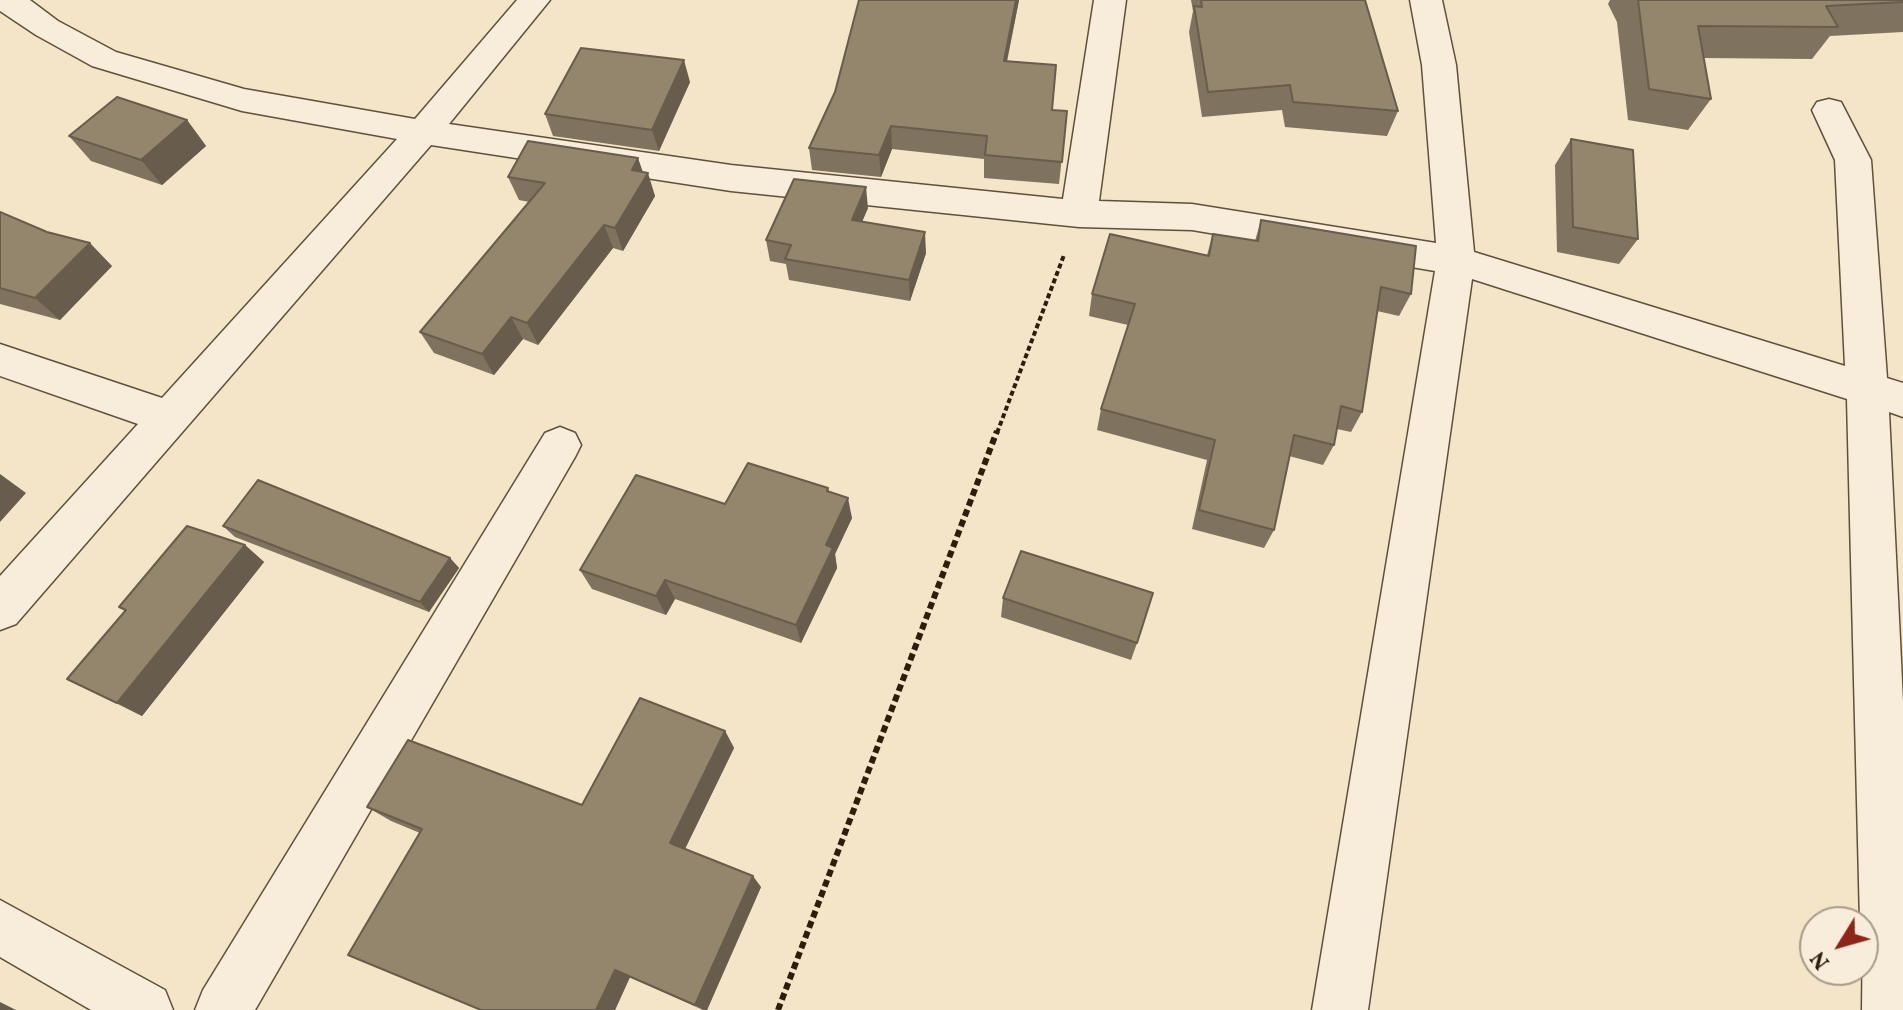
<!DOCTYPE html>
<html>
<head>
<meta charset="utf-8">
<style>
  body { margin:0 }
  #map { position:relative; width:1903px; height:1010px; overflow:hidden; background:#f4e4c8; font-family:Vollkorn,serif }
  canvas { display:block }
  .north { position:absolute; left:1799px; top:906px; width:80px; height:80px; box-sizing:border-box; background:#f8eddb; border:2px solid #a79a88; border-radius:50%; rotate:233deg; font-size:22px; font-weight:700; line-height:32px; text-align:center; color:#2d1e0b }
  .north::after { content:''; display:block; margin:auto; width:28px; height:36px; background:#8f2418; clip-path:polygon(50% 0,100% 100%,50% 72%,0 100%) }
</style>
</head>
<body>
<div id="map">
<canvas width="1903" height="1010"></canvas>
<div class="north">N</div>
</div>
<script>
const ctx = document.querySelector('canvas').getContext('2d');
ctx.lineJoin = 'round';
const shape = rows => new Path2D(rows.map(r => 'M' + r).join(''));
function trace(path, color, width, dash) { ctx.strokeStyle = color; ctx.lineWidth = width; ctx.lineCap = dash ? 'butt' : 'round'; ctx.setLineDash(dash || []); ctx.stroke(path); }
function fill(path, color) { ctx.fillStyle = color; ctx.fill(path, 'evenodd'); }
const street = shape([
  [0,0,30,0,58,21,116,52,244,89,415,119,517,0,550,0,449,124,731,165,1063,199,1094,0,1126,0,1099,201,1192,204,1436,243,1422,65,1410,0,1442,0,1456,65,1474,252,1845,366,1835,160,1812,110,1817,102,1829,99,1841,102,1871,160,1887,378,1903,383,1903,417,1889,412,1903,702,1903,1010,1862,1010,1863,922,1860,922,1847,399,1472,279,1368,1010,1312,1010,1435,271,1192,230,1079,227,731,191,431,145,16,624,0,630,0,576,138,424,0,376,0,344,162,398,397,139,242,111,92,66,36,35,0,11,0,0],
  [560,427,575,433,581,445,575,457,255,1010,195,1010,203,990,545,433,560,427],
  [0,900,165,990,173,1010,91,1010,0,957,0,900]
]);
trace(street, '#5f503a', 3);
trace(shape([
  [997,433,1064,255]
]), '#2d1e0b', 4, [5, 3]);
trace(shape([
  [778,1010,997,431]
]), '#2d1e0b', 6, [7, 4]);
fill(street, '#f8eddb');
fill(shape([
  [859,0,1019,0,1007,62,1052,110,1067,111,1059,184,984,178,984,159,892,149,881,177,812,170,809,148,835,92],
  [1191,0,1365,0,1398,111,1387,136,1285,127,1282,110,1202,117,1189,32,1193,11],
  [1610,0,1903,0,1903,32,1830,36,1812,59,1704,58,1711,99,1688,130,1628,120,1617,22,1608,4],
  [690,82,659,151,553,136,545,114],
  [187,120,206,146,162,185,91,161,69,136],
  [1571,139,1638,239,1619,264,1557,252,1555,165],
  [643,172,655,196,623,251,613,248,538,345,523,339,494,375,434,353,420,332,529,202,519,200,508,177],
  [868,208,862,221,926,253,910,301,789,280,786,264,770,261,766,240],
  [0,212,112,266,60,320,0,304],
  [1261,220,1411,294,1399,316,1377,311,1362,412,1351,432,1337,429,1334,445,1323,465,1289,456,1274,530,1264,548,1192,529,1207,460,1097,430,1101,409,1128,325,1089,316,1092,294,1207,255,1213,234,1255,241],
  [828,488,829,491,852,518,835,554,837,568,801,643,675,599,666,615,592,589,580,570,725,504],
  [223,526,450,558,459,568,429,612,235,537],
  [245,545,264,562,142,716,67,679,125,611,119,607],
  [1003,598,1137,643,1131,660,1001,617],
  [725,731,734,748,685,849,761,887,707,1010,703,1010,630,977,615,1010,420,833,391,821,367,807,582,805]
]), '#7f725e');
fill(shape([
  [1016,0,1019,0,1002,84,1004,61],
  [684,60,690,82,659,151,652,130],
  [187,120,206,146,162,185,141,160],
  [891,126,892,149,881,177,879,155],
  [638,158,645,178,648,173,655,196,623,251,615,228,632,170],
  [866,187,868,208,854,241,852,220],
  [604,225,613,248,538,345,527,323],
  [925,232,926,253,910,301,909,280],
  [90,243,112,266,60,320,35,298],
  [511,317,523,339,494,375,482,354],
  [0,474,26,493,0,522],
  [848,498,852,518,835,554,837,568,801,643,796,625,826,545],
  [245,545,264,562,142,716,117,703],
  [450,558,459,568,429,612,420,602],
  [665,580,675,599,666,615,656,596],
  [725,731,734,748,682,855,670,843],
  [753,876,761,887,707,1010,704,1010,695,1005],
  [615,970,630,977,615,1010,596,1010],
  [0,1002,16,1010,0,1010]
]), '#685d4c');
const building = shape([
  [859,0,1016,0,1004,61,1056,65,1052,110,1067,111,1062,162,985,155,987,136,891,126,879,155,809,148,835,92,859,0],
  [1201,0,1365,0,1398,111,1293,102,1290,85,1208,92,1194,6,1202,7,1201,0],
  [1638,0,1903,0,1903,2,1826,6,1838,27,1698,26,1711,99,1649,89,1638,0],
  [581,48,684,60,652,130,545,114,581,48],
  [117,97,187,120,141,160,69,136,117,97],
  [1571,139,1633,150,1638,239,1573,227,1571,139],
  [528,141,638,158,632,170,648,173,615,228,604,225,527,323,511,317,482,354,420,332,545,183,508,177,528,141],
  [794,179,866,187,852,220,925,232,909,280,785,259,791,245,766,240,794,179],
  [0,212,47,232,90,243,35,298,0,288,0,212],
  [1261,220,1416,246,1411,294,1381,287,1362,412,1341,406,1334,445,1294,435,1274,530,1199,510,1215,440,1101,409,1135,304,1092,294,1110,234,1209,256,1213,234,1258,241,1261,220],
  [748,463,828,488,827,491,848,498,826,545,833,548,796,625,665,580,656,596,580,570,636,475,725,504,748,463],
  [258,480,450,558,420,602,223,526,258,480],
  [187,526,245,545,117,703,67,679,126,610,119,607,187,526],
  [1021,551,1153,593,1137,643,1003,598,1021,551],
  [640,698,725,731,670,843,753,876,695,1005,615,970,596,1010,481,1010,348,955,422,829,367,807,408,740,582,805,640,698]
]);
fill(building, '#94856d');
trace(building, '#685d4c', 2);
</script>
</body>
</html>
